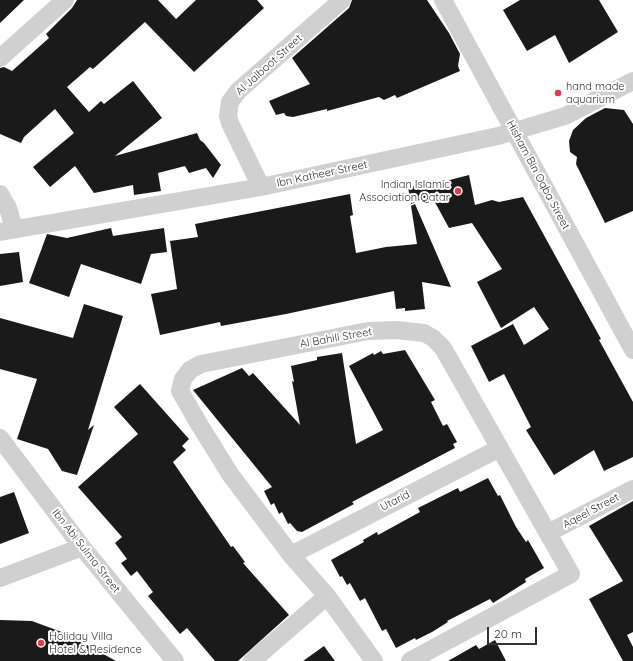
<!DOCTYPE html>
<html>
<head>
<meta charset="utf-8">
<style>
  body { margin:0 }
  #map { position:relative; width:633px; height:661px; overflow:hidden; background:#fff; font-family:Quicksand,sans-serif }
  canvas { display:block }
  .scale { position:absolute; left:487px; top:627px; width:50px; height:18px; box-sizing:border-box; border:2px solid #333; border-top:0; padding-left:5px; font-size:12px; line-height:14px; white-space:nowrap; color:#333; -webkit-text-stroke:3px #fff; paint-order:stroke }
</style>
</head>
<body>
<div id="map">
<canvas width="633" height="661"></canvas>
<div class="scale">20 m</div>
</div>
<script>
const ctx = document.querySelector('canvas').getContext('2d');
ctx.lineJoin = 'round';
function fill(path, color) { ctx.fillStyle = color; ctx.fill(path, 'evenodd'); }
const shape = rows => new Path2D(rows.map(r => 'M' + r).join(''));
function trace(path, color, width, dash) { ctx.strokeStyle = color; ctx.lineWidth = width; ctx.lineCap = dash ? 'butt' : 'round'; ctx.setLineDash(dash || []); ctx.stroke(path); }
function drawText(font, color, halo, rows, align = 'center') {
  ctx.font = font + ' Quicksand,sans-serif'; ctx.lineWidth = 4; ctx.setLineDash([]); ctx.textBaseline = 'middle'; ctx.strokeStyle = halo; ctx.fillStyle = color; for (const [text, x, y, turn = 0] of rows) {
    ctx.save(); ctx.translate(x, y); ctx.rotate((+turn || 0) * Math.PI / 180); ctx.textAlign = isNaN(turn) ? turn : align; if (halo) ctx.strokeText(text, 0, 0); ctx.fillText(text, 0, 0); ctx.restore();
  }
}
fill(shape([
  [0,0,24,0,0,23],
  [77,0,158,0,176,19,196,0,257,0,264,8,194,72,145,22,93,69,90,67,67,87,89,112,101,101,104,104,133,81,162,118,115,156,197,133,200,140,204,143,221,165,213,178,206,168,189,173,185,166,158,173,161,191,134,195,133,185,94,193,75,166,50,187,33,167,74,133,55,109,24,137,21,143,0,134,0,68,4,67,12,71,49,38,46,34,72,8],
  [352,0,427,0,449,33,460,54,458,66,460,71,397,98,395,95,384,100,379,97,327,111,327,109,293,117,286,116,284,113,276,115,269,101,310,84,292,58,349,8],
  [520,0,599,0,618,32,569,63,555,35,527,51,503,10],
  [605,108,624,110,633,124,633,211,605,223,576,164,577,157,570,152,569,141,573,130,586,118],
  [469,175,475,205,492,200,499,202,523,197,601,339,599,340,633,402,633,457,604,471,594,450,554,475,526,430,531,427,504,374,489,382,471,346,513,324,524,345,549,329,534,307,501,328,477,282,502,269,472,223,449,228,431,195,411,204,408,187,442,182],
  [350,194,353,215,350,216,356,253,386,247,417,244,411,206,415,204,451,287,422,282,425,309,405,311,405,308,396,309,394,291,286,314,221,326,220,322,160,335,151,294,177,289,170,241,198,237,195,224],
  [111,228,113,236,164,228,167,252,151,254,141,284,81,264,69,297,29,283,47,234,67,238],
  [19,252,23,282,0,286,0,254],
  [84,304,123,316,88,430,94,425,77,475,62,471,48,449,17,439,37,379,0,369,0,318,73,338],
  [405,350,435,400,431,402,443,426,447,424,457,442,453,444,455,448,352,502,354,504,302,532,297,531,290,523,288,524,282,512,279,514,274,503,271,505,264,491,272,487,193,390,242,368,249,376,253,373,300,425,292,381,294,382,291,366,317,360,317,357,342,353,356,444,383,430,349,366,373,353,374,355,381,351,383,354],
  [140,384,189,439,182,446,186,450,173,462,231,547,233,546,245,562,243,563,289,615,238,661,215,661,187,628,180,634,148,596,153,592,137,571,131,576,121,563,127,559,115,543,122,537,78,487,138,434,114,407],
  [488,478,498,496,500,495,516,527,526,542,528,540,544,568,525,579,526,582,493,603,490,599,447,621,448,622,432,632,416,640,415,638,396,648,386,629,382,631,365,598,360,601,350,583,347,585,342,576,340,577,331,560,364,542,363,540,377,532,378,535,420,512,418,508,458,488,460,492],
  [14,492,29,533,0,544,0,497],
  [633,501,633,632,627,635,633,647,633,661,623,661,589,599,623,581,589,526],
  [0,620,32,621,67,634,116,661,0,661],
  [495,640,506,661,448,661,476,645,479,649],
  [324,646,335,661,303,661]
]), '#1a1a1a');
trace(shape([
  [443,0,633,350],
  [0,58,65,0],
  [261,187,230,123,228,116,230,102,238,91,342,0],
  [0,194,8,208,14,228],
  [0,232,261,187,498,136,565,116,633,81],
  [0,438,82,547,175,661],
  [548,533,633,489],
  [291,555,500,448],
  [0,578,82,547],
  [252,661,327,596],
  [374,661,327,596,291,555,230,474,199,424,180,391,183,379,190,370,201,364,368,331,396,330,424,333,433,338,443,348,571,574,410,661]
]), '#d0d0d0', 18);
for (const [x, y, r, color] of [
  [558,93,4,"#e63946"],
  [458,191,4,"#e63946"],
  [41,643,4,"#e63946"]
]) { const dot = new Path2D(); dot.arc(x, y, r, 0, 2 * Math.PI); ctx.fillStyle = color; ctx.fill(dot); trace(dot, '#fff', 1.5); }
drawText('11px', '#333', '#fff', [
  ["Al Jalboot Street",269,65,-42],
  ["Ibn Katheer Street",322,174,-12],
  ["Hisham Bin Oqba Street",538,175,62],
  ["Al Bahili Street",336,338,-10],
  ["Utarid",395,501,-27],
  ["Aqeel Street",591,511,-28],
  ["Ibn Abi Sulma Street",86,551,52]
]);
drawText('11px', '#333', '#fff', [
  ["hand made",566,87],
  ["aquarium",566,100],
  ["Indian Islamic",450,185,"right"],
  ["Association Qatar",450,198,"right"],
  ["Holiday Villa",49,637],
  ["Hotel & Residence",49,650]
], 'left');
</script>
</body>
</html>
